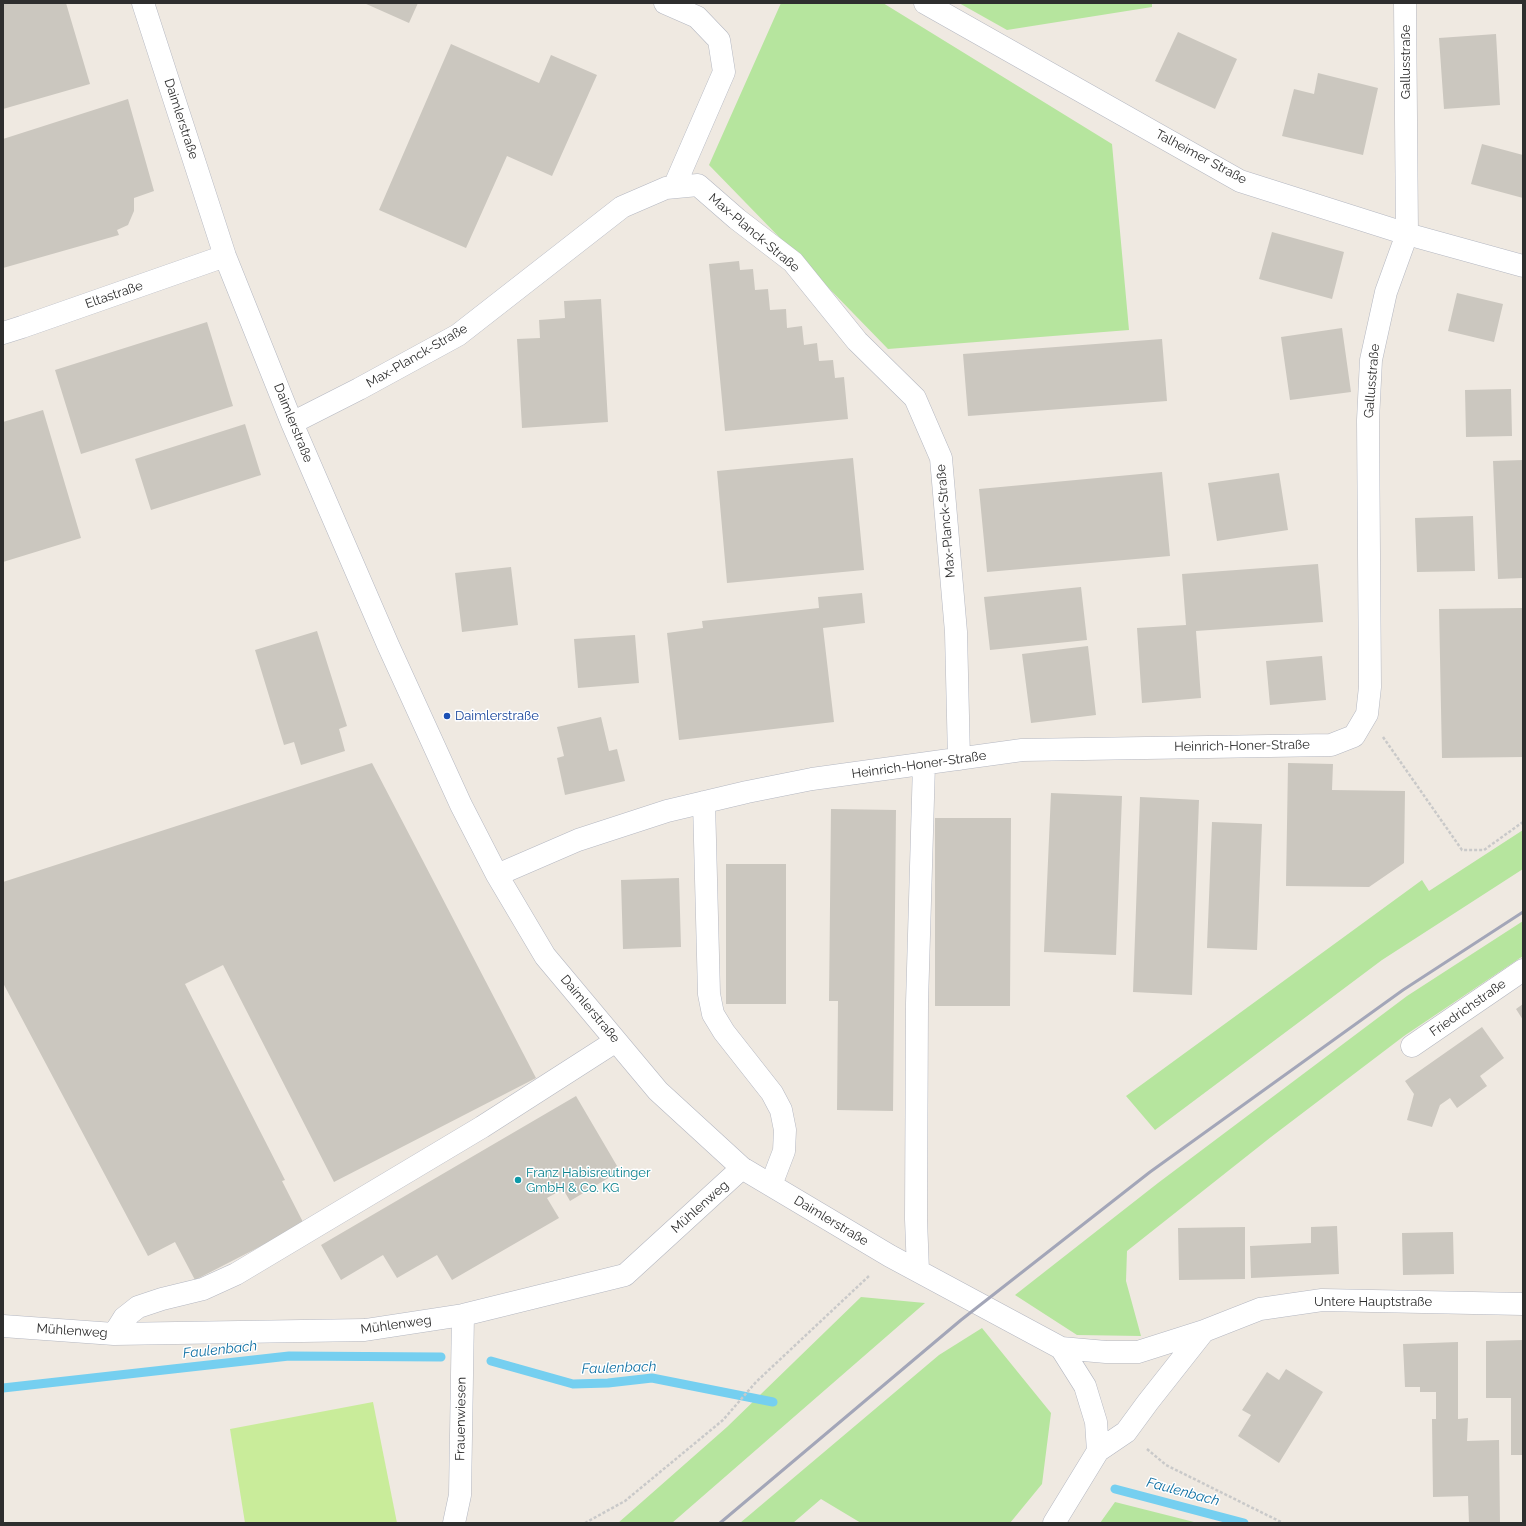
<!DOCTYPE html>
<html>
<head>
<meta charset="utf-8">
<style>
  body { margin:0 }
  #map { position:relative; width:1526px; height:1526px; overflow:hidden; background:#efe9e1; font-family:Raleway,sans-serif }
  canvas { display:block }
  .frame { position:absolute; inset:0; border:4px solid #2e2e2e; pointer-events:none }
</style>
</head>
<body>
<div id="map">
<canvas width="1526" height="1526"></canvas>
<div class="frame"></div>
</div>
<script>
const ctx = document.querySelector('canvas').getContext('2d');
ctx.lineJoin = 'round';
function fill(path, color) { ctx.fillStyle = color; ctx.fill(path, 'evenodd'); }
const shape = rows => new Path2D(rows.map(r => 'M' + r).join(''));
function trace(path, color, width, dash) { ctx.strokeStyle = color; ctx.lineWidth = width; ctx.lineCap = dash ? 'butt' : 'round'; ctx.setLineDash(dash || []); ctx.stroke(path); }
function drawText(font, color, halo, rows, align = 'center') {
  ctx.font = font + ' Raleway,sans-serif'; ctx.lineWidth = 3; ctx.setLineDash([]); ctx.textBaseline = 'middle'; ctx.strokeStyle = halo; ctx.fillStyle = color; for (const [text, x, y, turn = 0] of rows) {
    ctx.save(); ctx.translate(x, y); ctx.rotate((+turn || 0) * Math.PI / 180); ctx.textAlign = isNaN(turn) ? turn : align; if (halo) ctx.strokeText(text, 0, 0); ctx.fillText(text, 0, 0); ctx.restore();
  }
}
fill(shape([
  [781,3,883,3,1112,144,1129,330,888,349,709,165],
  [959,3,1152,3,1152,7,1007,30],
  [1523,830,1523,869,1382,960,1155,1130,1126,1096,1422,880,1429,891],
  [1523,921,1523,956,1404,1036,1271,1137,1127,1251,1126,1281,1141,1336,1077,1335,1015,1295,1158,1183,1407,996],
  [861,1297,925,1303,672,1523,618,1523,727,1427],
  [982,1328,1051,1413,1042,1484,1010,1523,861,1523,821,1499,793,1523,740,1523,939,1355],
  [1115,1502,1198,1523,1100,1523]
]), '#b6e59e');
fill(shape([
  [373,1402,397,1523,245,1523,230,1429]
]), '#c9ec9a');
trace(shape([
  [491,1361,573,1384,608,1383,652,1378,773,1402],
  [3,1388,289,1356,441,1357],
  [1115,1489,1244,1523]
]), '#75cff0', 9);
fill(shape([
  [3,3,66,3,90,84,3,109],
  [364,3,418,3,409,23],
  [1178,32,1237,59,1215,109,1155,81],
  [1496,34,1500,105,1444,109,1439,38],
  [451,44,539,83,551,55,597,75,552,176,507,156,466,248,379,210],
  [1318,73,1378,88,1363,155,1282,136,1294,89,1314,94],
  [128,99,154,191,134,198,134,211,128,225,117,230,119,235,3,268,3,139],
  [1482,144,1523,155,1523,198,1471,184],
  [1272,232,1344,252,1332,299,1259,279],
  [739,261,740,270,753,269,755,290,768,289,770,310,786,309,787,328,802,326,804,345,817,343,819,361,833,360,835,378,844,377,848,419,725,431,709,264],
  [1457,293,1503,304,1494,342,1448,331],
  [601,299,608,422,522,428,517,339,540,338,539,320,565,318,564,301],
  [207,322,233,406,81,454,55,370],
  [1342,328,1351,392,1290,400,1281,337],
  [1162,339,1167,401,968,416,963,354],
  [1511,389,1512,436,1466,437,1465,390],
  [43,410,81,538,3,562,3,422],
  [245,424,261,475,151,510,135,459],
  [853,458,864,570,727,583,717,471],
  [1523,460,1523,578,1498,579,1493,461],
  [1162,472,1170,556,987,572,979,489],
  [1279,473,1288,530,1217,541,1208,483],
  [1473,516,1475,571,1417,572,1415,518],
  [1318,564,1323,622,1196,631,1201,698,1142,703,1137,628,1186,625,1182,574],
  [511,567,518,625,462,632,455,573],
  [1081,587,1087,640,990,650,984,597],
  [862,593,865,623,823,628,834,722,679,740,667,633,703,628,702,621,819,608,818,597],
  [1523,608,1523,757,1442,758,1439,609],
  [317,631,347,726,339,729,345,751,301,765,294,742,284,745,255,650],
  [635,635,639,683,578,688,574,639],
  [1088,646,1096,715,1031,723,1022,654],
  [1322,656,1326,700,1270,705,1266,661],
  [601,717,609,751,617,749,625,781,565,795,557,758,564,756,557,727],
  [372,763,536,1078,334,1182,223,965,185,984,285,1180,282,1181,304,1224,195,1280,175,1242,148,1256,3,983,3,882],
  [1288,763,1333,764,1332,790,1405,791,1404,863,1369,887,1286,886],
  [1051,793,1122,796,1116,955,1044,952],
  [1140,797,1199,800,1192,995,1133,992],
  [831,809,896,810,893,1111,837,1110,838,1001,829,1001],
  [935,818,1011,818,1010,1006,935,1006],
  [1212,822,1262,824,1257,950,1207,948],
  [726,864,786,864,786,1004,726,1004],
  [679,878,681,947,623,949,621,880],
  [1523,1004,1523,1020,1516,1009],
  [1482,1027,1504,1058,1480,1076,1487,1086,1457,1108,1450,1098,1440,1105,1432,1127,1407,1120,1414,1094,1405,1081],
  [576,1096,620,1171,570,1201,563,1189,547,1198,559,1218,452,1280,437,1255,397,1278,383,1255,341,1280,321,1245],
  [1337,1226,1339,1274,1251,1278,1250,1246,1311,1243,1311,1227],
  [1245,1227,1245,1279,1179,1280,1178,1228],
  [1453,1232,1454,1274,1403,1275,1402,1233],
  [1523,1340,1523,1455,1511,1455,1511,1398,1486,1398,1486,1341],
  [1458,1342,1458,1419,1468,1418,1467,1441,1499,1440,1500,1523,1469,1523,1468,1496,1433,1497,1432,1419,1436,1419,1436,1392,1420,1392,1420,1387,1405,1387,1403,1344],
  [1286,1369,1323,1392,1279,1463,1238,1436,1251,1415,1242,1410,1267,1372,1279,1380]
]), '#cbc7bf');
const minor = shape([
  [143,3,225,256,292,423,388,645,461,805,497,875,545,956,658,1091,742,1168,890,1256,1061,1348,1085,1386,1096,1422,1098,1451],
  [665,3,697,17,719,40,724,72,674,187],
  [925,3,1240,181,1407,234,1523,266],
  [3,333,22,327,225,256],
  [292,423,359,389,458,335,622,207,666,188,698,185,737,219,793,262,857,341,915,398,941,458,956,632,959,759],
  [704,802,709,994,713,1014,724,1032,772,1093,781,1110,785,1130,784,1151,771,1185],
  [497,875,578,840,667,811,747,792,812,779,1022,750,1331,745,1354,736,1367,714,1370,687,1368,420,1371,360,1386,292,1407,234,1405,3],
  [1412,1046,1523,970],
  [918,1271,916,1219,917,1003,924,764],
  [3,1326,114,1334,365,1330,463,1315,625,1275,742,1168],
  [114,1334,124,1318,138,1307,162,1299,203,1289,236,1274,482,1127,616,1041],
  [1061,1348,1106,1352,1138,1352,1204,1331,1260,1309,1322,1300,1523,1304],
  [454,1523,460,1495,463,1315],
  [1054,1523,1098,1451,1126,1432,1148,1402,1204,1331]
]);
trace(minor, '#b4b7c1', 23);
trace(shape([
  [1383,737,1462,850,1484,850,1523,822],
  [1147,1449,1166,1465,1283,1523],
  [585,1523,625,1501,723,1420,756,1382,870,1275]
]), '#c9c9c9', 2.5, [3, 2]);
trace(minor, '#fff', 22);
trace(shape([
  [720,1523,961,1320,1150,1172,1403,990,1523,912]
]), '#a3a6b8', 3);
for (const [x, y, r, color] of [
  [447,716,4,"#1a4fb4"],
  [518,1180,4,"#0f9aa8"]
]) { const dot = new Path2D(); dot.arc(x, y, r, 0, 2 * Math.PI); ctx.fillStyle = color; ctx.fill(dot); trace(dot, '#fff', 1.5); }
drawText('13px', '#2e2e2e', '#fff', [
  ["Gallusstraße",1406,62,-90],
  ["Daimlerstraße",181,119,72],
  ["Talheimer Straße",1201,157,28],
  ["Max-Planck-Straße",754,233,40],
  ["Eltastraße",114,295,-19],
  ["Max-Planck-Straße",417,356,-30],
  ["Gallusstraße",1372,381,-85],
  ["Daimlerstraße",293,423,68],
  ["Max-Planck-Straße",946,521,-95],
  ["Heinrich-Honer-Straße",1242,746,-1],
  ["Heinrich-Honer-Straße",919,765,-8],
  ["Friedrichstraße",1468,1008,-35],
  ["Daimlerstraße",590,1009,50],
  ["Mühlenweg",700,1207,-42],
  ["Daimlerstraße",831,1221,31],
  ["Untere Hauptstraße",1373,1302],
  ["Mühlenweg",396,1325,-8],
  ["Mühlenweg",72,1331,4],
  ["Frauenwiesen",461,1419,-89]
]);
drawText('13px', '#164399', '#fff', [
  ["Daimlerstraße",455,716]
], 'left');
drawText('13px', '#0d838f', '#fff', [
  ["Franz Habisreutinger",526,1173],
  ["GmbH & Co. KG",526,1188]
], 'left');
drawText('italic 14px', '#0d6fa3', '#fff', [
  ["Faulenbach",220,1350,-6],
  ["Faulenbach",619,1368,-2],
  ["Faulenbach",1183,1492,15]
]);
</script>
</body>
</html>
